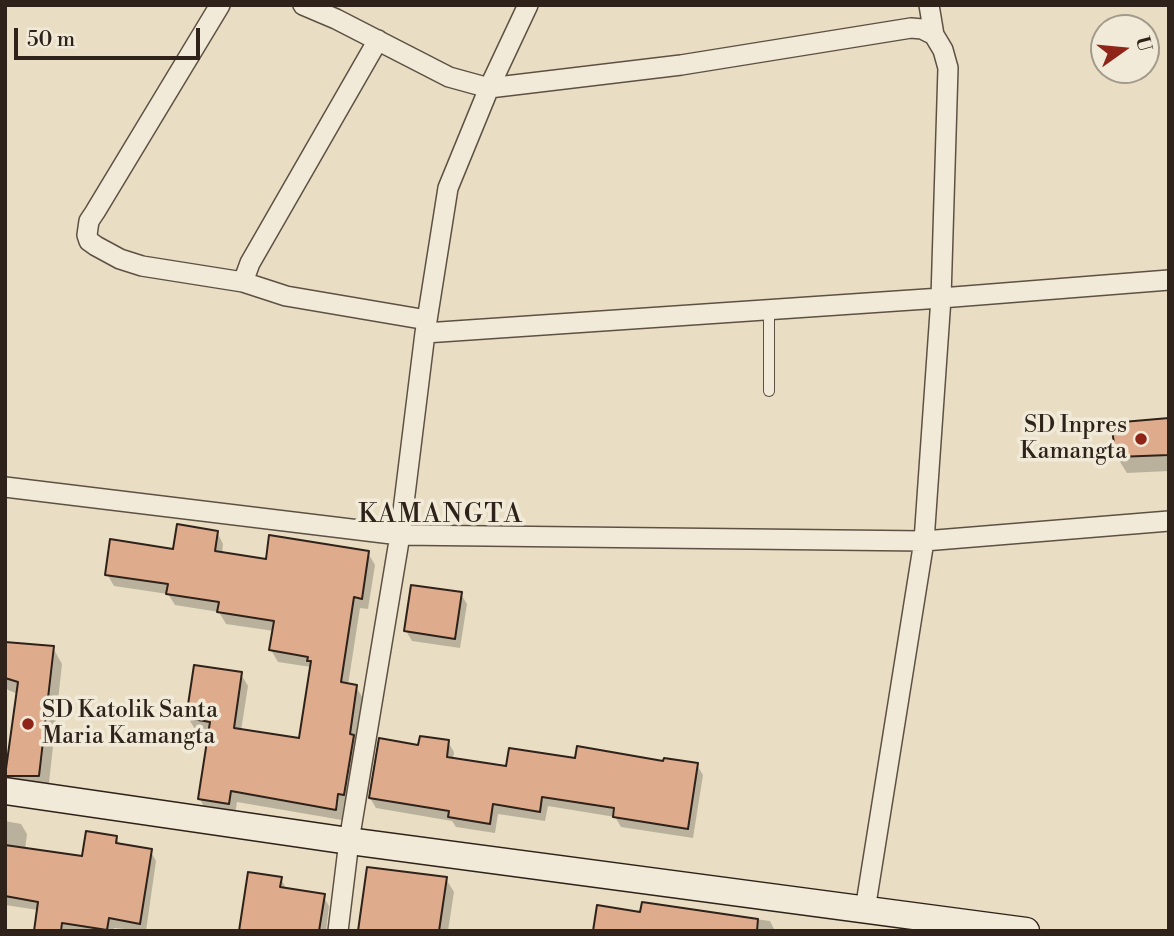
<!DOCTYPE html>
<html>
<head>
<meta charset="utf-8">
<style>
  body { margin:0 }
  #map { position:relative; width:1174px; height:936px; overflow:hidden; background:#e9dec3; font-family:"Libre Bodoni",serif }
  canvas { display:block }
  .frame { position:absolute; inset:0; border:7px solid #2f221a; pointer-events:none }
  .north { position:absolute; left:1090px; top:14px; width:70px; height:70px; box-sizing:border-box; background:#f1ead8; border:2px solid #a39a8c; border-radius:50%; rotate:75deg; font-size:19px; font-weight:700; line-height:28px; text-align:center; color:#2f221a }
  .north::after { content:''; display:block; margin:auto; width:24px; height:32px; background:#8f2418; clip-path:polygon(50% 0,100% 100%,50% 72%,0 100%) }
  .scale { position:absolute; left:14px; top:28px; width:186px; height:32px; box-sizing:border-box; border:4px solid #2f221a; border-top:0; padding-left:9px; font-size:21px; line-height:24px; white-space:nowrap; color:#2f221a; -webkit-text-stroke:5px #f1ead8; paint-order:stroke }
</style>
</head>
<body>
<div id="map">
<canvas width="1174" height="936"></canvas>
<div class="frame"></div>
<div class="north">U</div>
<div class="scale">50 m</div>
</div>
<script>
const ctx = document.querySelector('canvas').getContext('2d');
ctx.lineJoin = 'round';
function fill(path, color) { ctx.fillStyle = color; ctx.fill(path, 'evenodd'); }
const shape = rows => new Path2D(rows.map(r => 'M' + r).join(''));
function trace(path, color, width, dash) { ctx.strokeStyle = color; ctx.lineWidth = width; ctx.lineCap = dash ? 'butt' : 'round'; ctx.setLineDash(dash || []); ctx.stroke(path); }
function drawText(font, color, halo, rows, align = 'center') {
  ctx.font = font + ' "Libre Bodoni",serif'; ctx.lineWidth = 7; ctx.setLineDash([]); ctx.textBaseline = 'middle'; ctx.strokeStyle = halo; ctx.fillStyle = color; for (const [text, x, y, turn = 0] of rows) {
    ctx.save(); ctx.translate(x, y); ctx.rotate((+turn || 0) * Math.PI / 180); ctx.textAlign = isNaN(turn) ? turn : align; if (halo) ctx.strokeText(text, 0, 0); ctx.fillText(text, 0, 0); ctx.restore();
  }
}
fill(shape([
  [1169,420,1169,471,1127,473,1117,457],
  [217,532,223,544,222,554,267,561,368,553,375,565,368,609,360,608,348,685,356,687,363,698,350,805,344,804,342,820,237,802,235,815,206,811,200,799,210,732,195,729,188,718,241,674,248,686,241,731,301,740,311,667,278,662,271,650,274,631,226,624,219,612,175,605,168,594,114,586,107,574,175,551],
  [461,594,467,604,460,648,412,641,406,631],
  [53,648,62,664,48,792,15,791,6,775,18,694,8,690,5,685,5,651],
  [448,742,454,752,453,760,508,768,577,760,697,765,703,775,693,838,621,827,615,817,548,806,545,821,498,814,495,833,456,827,452,821,376,808,370,798,420,746],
  [5,821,21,824,27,834,25,850,83,858,116,837,121,846,150,850,156,861,146,931,114,928,113,931,35,931,38,910,5,905],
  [281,879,287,890,323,896,329,906,326,931,241,931],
  [446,879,454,892,448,931,359,931],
  [643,904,770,921,775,931,595,931,642,914]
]), '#0003');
const building = shape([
  [1169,418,1169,455,1116,457,1111,423,1169,418],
  [177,524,218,531,215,551,266,559,269,535,369,551,362,599,354,597,341,682,357,685,350,734,354,735,344,795,338,794,336,810,231,791,229,804,198,799,210,722,186,718,194,665,242,672,234,728,299,738,311,661,307,661,308,657,269,650,274,621,217,612,219,602,166,594,168,584,105,575,110,539,173,549,177,524],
  [411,585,462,592,455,639,404,631,411,585],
  [5,642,54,646,39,776,5,776,18,682,5,678,5,642],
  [420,736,449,740,447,757,506,766,509,748,575,758,577,746,663,761,664,758,698,763,688,829,613,817,614,808,542,797,540,812,493,804,490,824,448,817,449,811,369,798,379,738,418,745,420,736],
  [86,831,117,836,116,843,152,849,140,924,109,918,107,930,62,923,61,931,34,931,38,902,5,896,5,845,82,856,86,831],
  [367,867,447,877,439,931,358,931,367,867],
  [248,872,282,877,280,887,325,894,319,931,239,931,248,872],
  [642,902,758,919,757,931,593,931,597,905,640,912,642,902]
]);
fill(building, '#deac8c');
trace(building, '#2f221a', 2);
const service = shape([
  [769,391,769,310]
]);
const minor = shape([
  [220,5,95,212,89,221,87,235,89,241,96,246,120,259,142,266,243,282],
  [303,5,336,19,449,77,489,88,681,65,911,28,922,29,934,35,943,50,948,68,941,298,924,541,865,910],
  [929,5,934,35],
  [378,40,250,263,243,282,286,296,427,320],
  [425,333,941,298,1169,280],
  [5,487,400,535,924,541,1169,521],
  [338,931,349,841,400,535,425,333,448,188,489,88,528,5]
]);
const secondary = shape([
  [5,791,349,841,1026,931]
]);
trace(service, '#5e5144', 12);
trace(minor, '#5e5144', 22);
trace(secondary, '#2f221a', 29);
trace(service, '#f1ead8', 10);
trace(minor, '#f1ead8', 19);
trace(secondary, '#f1ead8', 26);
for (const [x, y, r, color] of [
  [1141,439,7,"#8f2418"],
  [28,724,7,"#8f2418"]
]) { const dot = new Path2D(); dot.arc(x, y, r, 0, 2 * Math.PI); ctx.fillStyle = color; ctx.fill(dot); trace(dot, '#f1ead8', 2.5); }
drawText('23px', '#2f221a', '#f1ead8', [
  ["SD Inpres",1127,426],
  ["Kamangta",1127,452],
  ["SD Katolik Santa",42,711,"left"],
  ["Maria Kamangta",42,737,"left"]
], 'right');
ctx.letterSpacing = '2px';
drawText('26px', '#2f221a', '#f1ead8', [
  ["KAMANGTA",441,516]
]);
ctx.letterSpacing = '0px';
</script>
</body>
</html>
